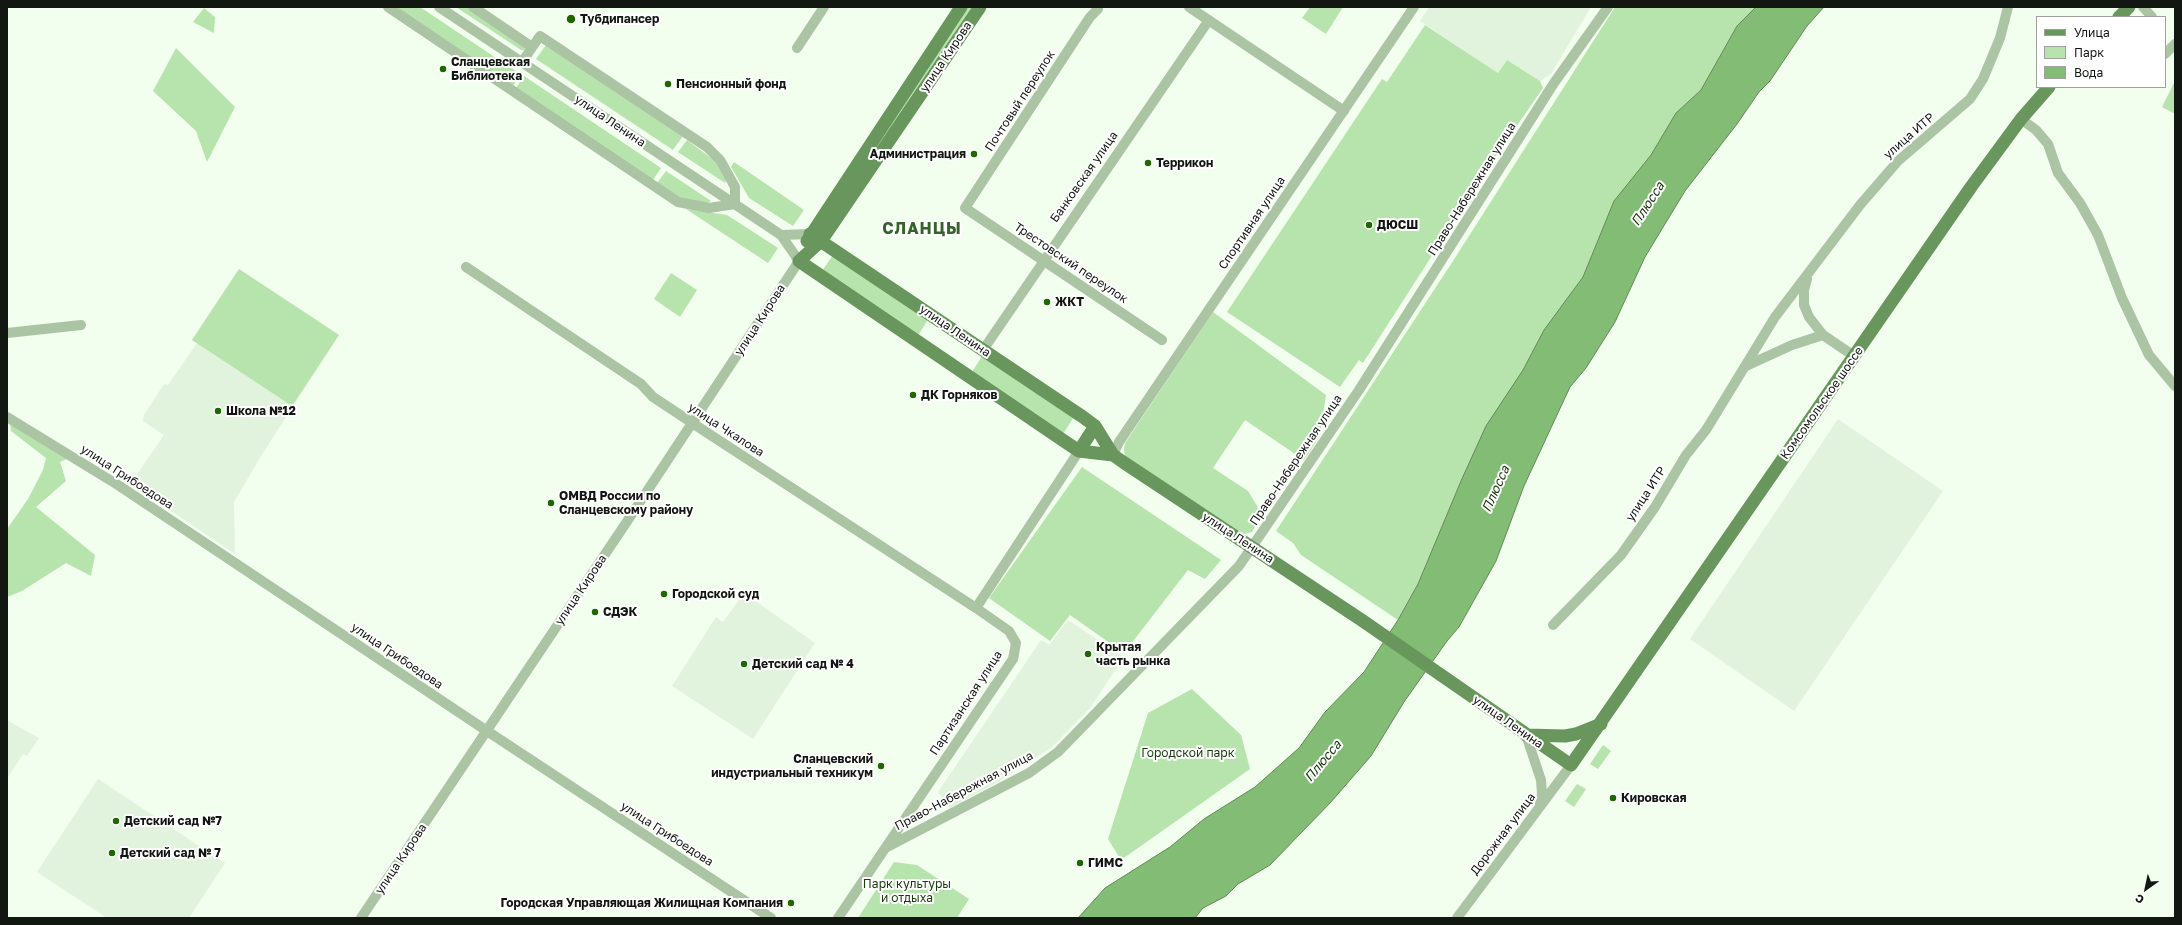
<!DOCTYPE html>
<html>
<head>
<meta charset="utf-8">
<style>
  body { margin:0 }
  #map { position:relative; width:2182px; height:925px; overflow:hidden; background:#f2feee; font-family:"Golos Text",sans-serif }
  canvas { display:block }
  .frame { position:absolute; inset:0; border:8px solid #131712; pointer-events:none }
  .legend { position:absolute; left:2036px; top:16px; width:130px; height:72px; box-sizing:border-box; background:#fff; border:1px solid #a1a2a0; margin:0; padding:5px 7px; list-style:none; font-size:12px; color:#131712 }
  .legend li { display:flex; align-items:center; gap:8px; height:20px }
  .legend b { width:20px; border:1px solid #a1a2a0 }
  .north { position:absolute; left:2126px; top:869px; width:40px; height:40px; -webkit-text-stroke:3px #fff; paint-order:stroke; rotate:213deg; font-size:11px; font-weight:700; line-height:16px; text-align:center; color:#131712 }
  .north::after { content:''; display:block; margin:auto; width:14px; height:18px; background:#131712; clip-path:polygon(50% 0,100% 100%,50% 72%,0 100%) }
</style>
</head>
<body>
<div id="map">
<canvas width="2182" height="925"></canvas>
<div class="frame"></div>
<ul class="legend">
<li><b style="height:5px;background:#68965c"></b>Улица</li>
<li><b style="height:11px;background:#b7e4ac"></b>Парк</li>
<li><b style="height:11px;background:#83bc74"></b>Вода</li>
</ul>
<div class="north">С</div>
</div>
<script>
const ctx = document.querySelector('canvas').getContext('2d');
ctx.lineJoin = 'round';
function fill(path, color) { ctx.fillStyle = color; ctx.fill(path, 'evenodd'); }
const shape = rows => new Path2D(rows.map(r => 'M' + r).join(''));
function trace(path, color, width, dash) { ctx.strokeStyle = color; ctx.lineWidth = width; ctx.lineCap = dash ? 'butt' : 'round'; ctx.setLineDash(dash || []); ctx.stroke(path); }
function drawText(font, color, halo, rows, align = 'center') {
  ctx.font = font + ' "Golos Text",sans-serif'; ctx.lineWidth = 4; ctx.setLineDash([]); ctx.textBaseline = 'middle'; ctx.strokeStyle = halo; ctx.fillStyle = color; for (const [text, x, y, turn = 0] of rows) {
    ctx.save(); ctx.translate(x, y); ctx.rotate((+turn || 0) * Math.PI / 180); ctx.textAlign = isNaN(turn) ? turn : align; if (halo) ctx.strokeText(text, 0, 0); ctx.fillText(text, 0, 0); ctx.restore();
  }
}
fill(shape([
  [1429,7,1591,7,1551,74,1540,81,1507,60,1498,73,1420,21],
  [239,269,339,335,261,456,234,502,235,554,167,508,171,501,135,477,164,435,143,421,144,415,164,384,168,385,197,343,192,340],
  [1838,419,1943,491,1794,711,1690,639],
  [744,593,815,643,753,739,672,686,716,617,723,622],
  [1068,620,1124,657,1090,708,1051,748,998,782,950,808,938,792,1041,640,1049,645],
  [7,720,39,738,27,756,23,754,7,779],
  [98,779,225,863,189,918,107,918,37,872]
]), '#e1f3dd');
fill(shape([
  [395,7,420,7,520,74,513,86],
  [456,7,466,7,524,45,525,50,521,50],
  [966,7,974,7,843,202,838,198],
  [1310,7,1343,7,1326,34,1302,18],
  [1615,7,1756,7,1737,26,1701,90,1676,113,1651,155,1614,201,1583,277,1544,330,1523,370,1473,457,1461,481,1418,584,1398,620,1301,555,1293,543,1276,531,1453,261],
  [204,8,215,17,214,33,193,22],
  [1425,25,1498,73,1507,60,1540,81,1543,88,1496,156,1363,363,1359,360,1340,387,1227,312,1382,79,1387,82],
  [546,45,683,136,673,150,536,59],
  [176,48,235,107,207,162,196,131,153,91],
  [524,76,661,168,653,180,516,88],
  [2175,81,2175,114,2162,107],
  [687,140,715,161,726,181,725,183,678,152],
  [734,162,804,210,793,226,749,198,731,167],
  [666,171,711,201,707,204,696,203,678,197,657,183],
  [686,209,727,215,778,248,768,263],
  [833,255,928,319,918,336,822,271],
  [239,269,339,335,292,406,192,340],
  [671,273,697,290,680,317,654,299],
  [1213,312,1326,395,1320,436,1304,460,1245,420,1213,468,1248,491,1257,506,1260,518,1252,532,1244,534,1125,456,1124,450,1125,443],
  [982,356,1074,417,1063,434,972,372],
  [10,423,67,459,60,462,66,481,36,507,95,555,91,576,66,563,22,591,7,597,7,529,28,499,43,470,46,458,11,431],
  [1082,467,1221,560,1205,579,1188,570,1124,653,1070,615,1050,641,989,598],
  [1192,689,1241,735,1250,769,1121,860,1108,839,1148,713],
  [1603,745,1611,751,1598,769,1590,764],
  [1577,784,1586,789,1574,807,1565,801],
  [894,862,917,865,969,899,957,918,858,918]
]), '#b7e4ac');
const water = shape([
  [1756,7,1824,7,1807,26,1770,81,1759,92,1737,124,1685,191,1645,257,1615,322,1586,368,1570,387,1524,486,1496,561,1459,627,1447,641,1404,702,1371,756,1331,802,1270,865,1238,884,1226,896,1203,908,1195,918,1078,918,1105,888,1170,847,1204,819,1255,787,1299,748,1325,712,1364,672,1398,620,1418,584,1461,481,1486,426,1523,370,1544,330,1583,277,1614,201,1651,155,1676,113,1701,90,1737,26,1756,7]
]);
fill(water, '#83bc74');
trace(water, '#618a57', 1);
trace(shape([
  [388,7,678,202,709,208,735,204],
  [473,7,532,47],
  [1189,7,1344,111],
  [2143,7,2152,17],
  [1098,9,1090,17,965,208,1162,340],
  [797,48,824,7],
  [2165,54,2175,44],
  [522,62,540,36,707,147,720,160,735,187,735,204],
  [2021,119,2036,130,2048,144,2058,173,2080,203,2098,235,2122,298,2149,355,2175,386],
  [781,235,810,234],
  [466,267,641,384,653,397,706,432,976,608],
  [1807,279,1804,290,1804,305,1809,317,1823,335,1854,356],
  [7,333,81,325],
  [983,350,1209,20],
  [1746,366,1792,345,1823,335],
  [7,417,118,485,487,731,771,918],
  [1113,455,1119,442,1414,7],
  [1553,625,1621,555,1655,507,1686,455,1706,430,1775,317,1860,205,1898,161,1970,99,1983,79,2000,38,2008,7],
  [1526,735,1541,780,1542,794,1540,804],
  [887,847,1029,773,1058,752,1239,566,1359,390,1554,83,1608,7],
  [361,918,630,517,799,261,781,235,439,7],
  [838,918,1013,659,1016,643,1009,631,976,608,1079,451],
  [1457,918,1571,765]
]), '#abc4a4', 10);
trace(shape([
  [2119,17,2129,7],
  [810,234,1083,417,1095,426,1113,455,1123,462,1363,621,1571,765,1971,187,2021,119,2049,87],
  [807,241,961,7],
  [799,261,1067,443,1079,451,1113,455],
  [799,261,821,241,980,7],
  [1079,451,1095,426],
  [1526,735,1565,736,1576,734,1601,724]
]), '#68965c', 13);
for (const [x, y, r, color] of [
  [571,19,5,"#1f6700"],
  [443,69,4,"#1f6700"],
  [668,84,4,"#1f6700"],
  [974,154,4,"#1f6700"],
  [1148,163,4,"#1f6700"],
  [1369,225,4,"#1f6700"],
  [1047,302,4,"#1f6700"],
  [913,395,4,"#1f6700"],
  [218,411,4,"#1f6700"],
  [551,503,4,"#1f6700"],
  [664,594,4,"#1f6700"],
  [595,612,4,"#1f6700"],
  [1088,654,4,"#1f6700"],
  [744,664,4,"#1f6700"],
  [881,766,4,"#1f6700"],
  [1613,798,4,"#1f6700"],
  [116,821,4,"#1f6700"],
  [112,853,4,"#1f6700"],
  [1080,863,4,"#1f6700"],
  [791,903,4,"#1f6700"]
]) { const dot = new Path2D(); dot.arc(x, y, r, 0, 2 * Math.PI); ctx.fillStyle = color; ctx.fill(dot); trace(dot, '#fff', 1.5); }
drawText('bold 12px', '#131712', '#fff', [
  ["Тубдипансер",580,19],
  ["Сланцевская",451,62],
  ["Библиотека",451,76],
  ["Пенсионный фонд",676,84],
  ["Администрация",966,154,"right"],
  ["Террикон",1156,163],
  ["ДЮСШ",1377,225],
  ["ЖКТ",1055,302],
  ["ДК Горняков",921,395],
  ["Школа №12",226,411],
  ["ОМВД России по",559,496],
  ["Сланцевскому району",559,510],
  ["Городской суд",672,594],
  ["СДЭК",603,612],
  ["Крытая",1096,647],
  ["часть рынка",1096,661],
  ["Детский сад № 4",752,664],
  ["Сланцевский",873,759,"right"],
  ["индустриальный техникум",873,773,"right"],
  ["Кировская",1621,798],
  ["Детский сад №7",124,821],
  ["Детский сад № 7",120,853],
  ["ГИМС",1088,863],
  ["Городская Управляющая Жилищная Компания",783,903,"right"]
], 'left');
drawText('12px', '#131712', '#fff', [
  ["улица Кирова",946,57,-56],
  ["Почтовый переулок",1020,101,-57],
  ["улица Ленина",610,121,34],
  ["улица ИТР",1909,136,-41],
  ["Банковская улица",1084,177,-55],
  ["Право-Набережная улица",1472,189,-58],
  ["Спортивная улица",1252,223,-56],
  ["Трестовский переулок",1071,263,34],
  ["улица Кирова",760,320,-57],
  ["улица Ленина",955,331,34],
  ["Комсомольское шоссе",1822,403,-55],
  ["улица Чкалова",726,430,33],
  ["Право-Набережная улица",1296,460,-56],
  ["улица Грибоедова",127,477,33],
  ["улица ИТР",1646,494,-57],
  ["улица Ленина",1238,538,33],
  ["улица Кирова",581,590,-56],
  ["улица Грибоедова",397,656,34],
  ["Партизанская улица",966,703,-57],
  ["улица Ленина",1508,722,35],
  ["Право-Набережная улица",964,791,-28],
  ["улица Грибоедова",667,834,33],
  ["Дорожная улица",1503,834,-53],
  ["улица Кирова",401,859,-56]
]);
drawText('12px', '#183d0c', '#fff', [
  ["Городской парк",1188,753],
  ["Парк культуры",907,884],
  ["и отдыха",907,898]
]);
drawText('italic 13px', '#113705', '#fff', [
  ["Плюсса",1648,204,-57],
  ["Плюсса",1496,489,-66],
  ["Плюсса",1323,761,-50]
]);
ctx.letterSpacing = '1px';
drawText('bold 16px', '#36632a', '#fff', [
  ["СЛАНЦЫ",922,229]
]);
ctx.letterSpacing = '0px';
</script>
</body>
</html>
